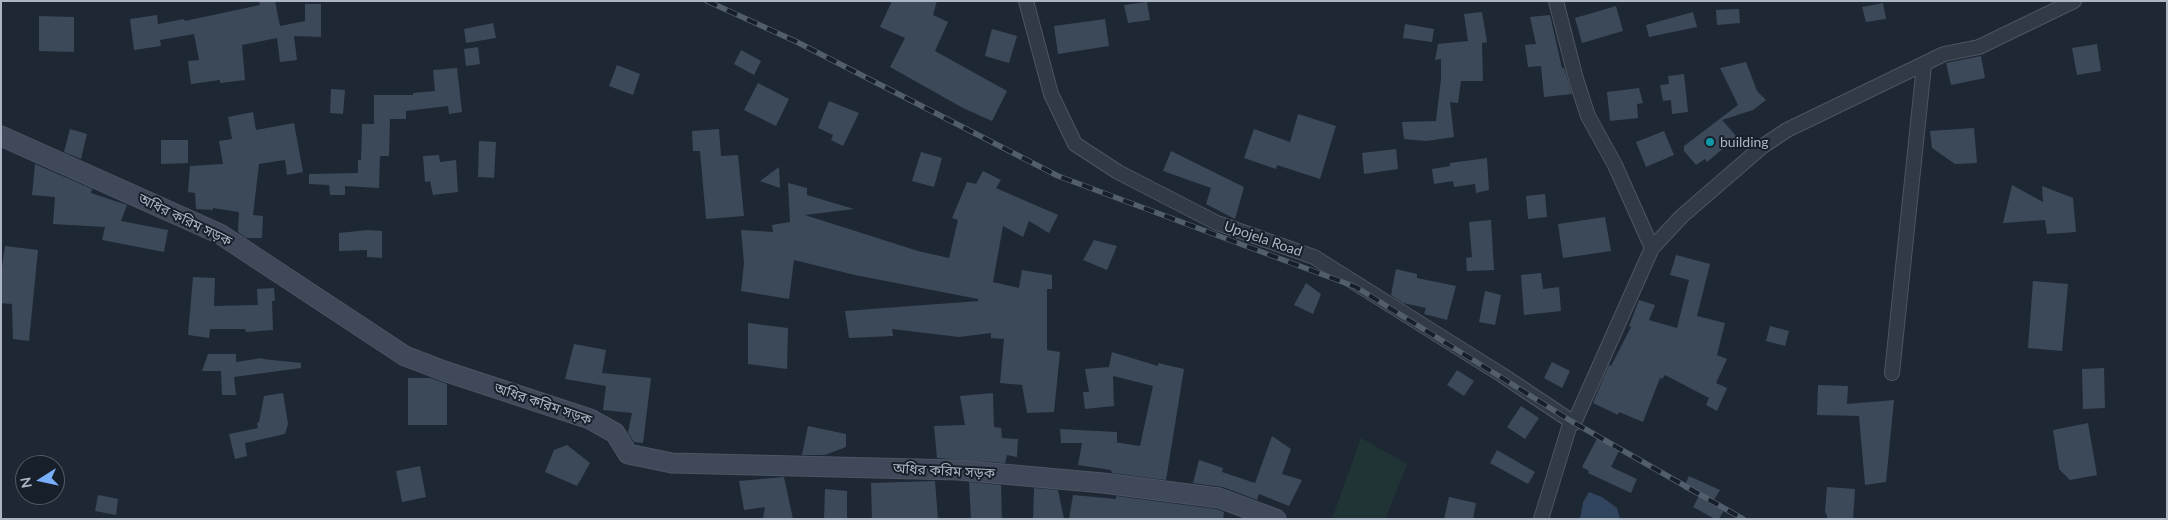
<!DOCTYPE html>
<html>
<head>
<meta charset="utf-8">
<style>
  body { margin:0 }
  #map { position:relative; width:2168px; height:520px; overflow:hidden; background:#1e2835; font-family:Lato,sans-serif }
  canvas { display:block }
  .frame { position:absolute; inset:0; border:2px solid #abb5c3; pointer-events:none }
  .north { position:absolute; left:15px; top:455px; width:50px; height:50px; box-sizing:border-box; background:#171f2a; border:1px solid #525b67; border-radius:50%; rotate:260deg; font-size:14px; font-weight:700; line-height:20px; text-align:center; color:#abb5c3 }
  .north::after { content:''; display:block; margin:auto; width:18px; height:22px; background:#79aefa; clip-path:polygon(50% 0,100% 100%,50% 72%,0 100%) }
</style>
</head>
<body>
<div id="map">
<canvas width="2168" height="520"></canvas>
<div class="frame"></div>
<div class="north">N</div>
</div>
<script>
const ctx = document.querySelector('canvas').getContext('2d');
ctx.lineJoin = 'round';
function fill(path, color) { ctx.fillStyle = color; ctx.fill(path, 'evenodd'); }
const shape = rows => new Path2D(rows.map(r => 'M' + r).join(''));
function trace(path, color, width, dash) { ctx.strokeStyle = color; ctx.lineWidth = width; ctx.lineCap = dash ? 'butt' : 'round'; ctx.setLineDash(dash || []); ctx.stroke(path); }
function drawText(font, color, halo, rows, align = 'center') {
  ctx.font = font + ' Lato,"Noto Sans Bengali",sans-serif'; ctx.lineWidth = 4; ctx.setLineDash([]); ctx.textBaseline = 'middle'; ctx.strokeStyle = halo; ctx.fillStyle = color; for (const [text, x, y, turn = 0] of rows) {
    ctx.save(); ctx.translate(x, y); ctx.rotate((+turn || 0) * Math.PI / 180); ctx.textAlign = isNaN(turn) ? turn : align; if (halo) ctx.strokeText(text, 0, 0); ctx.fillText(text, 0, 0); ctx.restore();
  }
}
fill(shape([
  [1361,438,1407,464,1385,519,1332,519]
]), '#203436');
fill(shape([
  [1589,492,1602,497,1617,508,1620,519,1580,519,1583,502]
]), '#30445d');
fill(shape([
  [259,1,275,1,280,26,305,21,305,4,321,4,321,37,294,36,297,60,280,62,277,38,242,45,245,80,220,83,220,80,191,84,188,61,199,60,194,34,160,40,161,46,134,50,130,19,157,15,158,24,184,19,185,21,260,5],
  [892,1,937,1,933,15,948,22,935,51,1007,91,992,121,963,108,890,67,905,38,880,27],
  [1147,2,1150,20,1128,23,1124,5],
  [1883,3,1886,19,1866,22,1862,7],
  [1616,6,1623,31,1582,43,1575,18],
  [1739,9,1740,23,1717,25,1716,10],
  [1482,12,1487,42,1482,43,1483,81,1461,81,1458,103,1450,102,1454,137,1426,141,1404,139,1402,122,1436,121,1441,79,1441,59,1435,60,1438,44,1468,41,1464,14],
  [1693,12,1697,27,1649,37,1646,25],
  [1550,15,1562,68,1564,68,1572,94,1544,97,1541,66,1528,67,1525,45,1536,44,1530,17],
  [39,16,74,17,74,52,39,51],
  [1105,19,1109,46,1058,54,1054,26],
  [493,23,496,38,466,43,464,29],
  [1405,24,1434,29,1432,42,1403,38],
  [992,29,1017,36,1009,63,985,56],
  [2097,44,2101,71,2077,75,2072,48],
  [478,47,480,64,466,66,464,49],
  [741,50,761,61,754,75,734,64],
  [1981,56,1985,78,1951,85,1946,63],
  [1746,62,1757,91,1766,100,1753,110,1722,120,1737,137,1707,162,1705,159,1696,165,1684,151,1684,146,1738,105,1720,68],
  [617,65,640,74,633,95,609,86],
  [457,68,462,112,449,114,448,106,406,111,406,119,390,119,389,156,380,156,379,188,345,186,345,195,330,195,329,185,309,184,309,174,358,173,358,160,361,160,362,124,374,124,374,95,413,95,413,93,435,91,433,70],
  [1684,74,1688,112,1672,114,1671,100,1663,101,1660,85,1669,84,1668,76],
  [758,83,789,99,776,126,744,110],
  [1639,88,1643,103,1637,104,1638,118,1610,121,1607,92],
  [331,89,345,90,343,114,330,113],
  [829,101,859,113,843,146,831,140,833,135,818,128],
  [253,112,256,130,294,123,303,172,287,175,285,160,259,164,253,215,263,216,262,238,246,238,238,232,239,212,213,208,213,210,196,209,195,193,188,192,190,166,223,164,219,141,232,139,228,117],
  [1298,114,1336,126,1320,179,1277,165,1276,169,1244,158,1254,129,1290,142],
  [1974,128,1977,163,1955,164,1932,148,1930,131],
  [70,129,87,134,81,159,64,152],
  [719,129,721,156,738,155,744,216,706,219,700,151,693,151,692,131],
  [1664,131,1674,155,1646,167,1636,142],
  [161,140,188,140,188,163,161,164],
  [479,141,496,142,494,178,478,177],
  [1396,149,1398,169,1364,174,1362,153],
  [1171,151,1244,187,1235,219,1206,204,1211,188,1163,171],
  [921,152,942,158,934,187,912,181],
  [439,155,440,162,456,160,458,192,433,195,430,181,425,182,423,156],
  [1487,158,1489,190,1476,193,1475,184,1454,187,1453,181,1434,184,1432,169,1450,166,1450,163],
  [35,164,92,189,91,193,127,205,121,221,168,230,164,252,102,240,105,227,53,224,55,197,32,195],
  [779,167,780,188,760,181],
  [983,171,1001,180,996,188,1058,215,1049,233,1029,221,1023,237,1003,226,993,282,1019,288,1022,270,1052,275,1052,289,1047,289,1047,350,1060,352,1054,412,1027,413,1022,385,1000,383,1004,339,991,338,991,333,959,337,892,329,893,336,849,338,845,311,978,301,978,299,855,275,794,260,789,299,741,291,744,263,741,230,773,232,772,225,790,222,788,183,807,188,807,195,854,209,805,215,918,251,949,258,958,220,952,218,967,182,976,184],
  [2012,185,2043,202,2042,186,2073,198,2076,232,2047,234,2045,220,2003,223],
  [1545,194,1547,217,1528,219,1526,196],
  [1605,217,1611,251,1563,258,1558,224],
  [1491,220,1494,270,1467,271,1466,258,1472,257,1469,222],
  [368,230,382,231,382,258,367,257,367,250,339,251,339,233],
  [1094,240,1117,246,1107,270,1083,260],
  [5,246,38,250,29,341,13,339,12,304,1,303,1,274],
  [1676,255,1710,264,1697,316,1725,323,1717,355,1727,359,1716,383,1727,388,1717,411,1706,405,1709,398,1665,375,1662,379,1660,378,1643,422,1619,412,1618,415,1593,403,1609,365,1611,366,1631,327,1629,326,1639,300,1655,305,1649,320,1677,328,1689,280,1670,275],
  [1396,269,1417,274,1417,278,1456,286,1447,320,1424,314,1426,308,1403,303,1391,295],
  [1541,273,1543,289,1559,287,1561,311,1524,315,1521,275],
  [193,277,215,278,214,306,258,305,257,289,274,288,275,301,272,301,273,330,246,332,245,329,210,329,209,338,188,335],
  [2033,281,2068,284,2062,351,2028,348],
  [1306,283,1321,294,1313,314,1294,305],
  [1485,291,1501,295,1495,325,1479,322],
  [748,323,788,328,787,369,748,364],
  [1770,326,1789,331,1785,346,1766,341],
  [574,344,606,350,602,373,651,378,643,443,634,442,628,433,632,413,603,410,606,386,565,379],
  [1112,352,1158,366,1158,363,1184,369,1166,480,1112,473,1111,470,1078,465,1082,443,1061,443,1060,429,1117,432,1117,442,1114,442,1140,446,1153,386,1113,376,1114,406,1085,409,1083,392,1089,392,1085,369,1109,367],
  [208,354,236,354,236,362,262,358,263,359,301,363,301,368,234,377,236,395,222,395,221,371,202,371],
  [1552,362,1570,371,1562,388,1544,378],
  [2104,368,2105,408,2083,409,2082,369],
  [1457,370,1474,381,1464,396,1447,385],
  [408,378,431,378,447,384,447,425,408,425],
  [1818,385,1848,386,1847,404,1894,400,1886,482,1865,485,1859,416,1817,415],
  [283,393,288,424,285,434,245,443,247,456,235,459,229,434,258,428,257,423,259,422,264,396],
  [993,393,994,427,1001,428,1002,438,1018,439,1017,457,1007,455,1005,463,937,458,934,426,965,425,960,396],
  [1521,406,1539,418,1525,439,1507,427],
  [2088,423,2097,475,2070,480,2059,469,2053,430],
  [808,426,846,434,846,447,825,455,802,455],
  [1599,435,1621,447,1611,467,1637,479,1631,493,1588,473,1589,471,1582,467],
  [1272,436,1291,449,1282,474,1302,480,1289,506,1259,494,1257,500,1223,487,1193,483,1199,460,1223,468,1222,472,1255,483],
  [567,445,590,463,577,486,545,472,554,450],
  [1497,450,1535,472,1528,484,1490,463],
  [420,466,426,497,402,502,396,471],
  [1689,476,1720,490,1712,503,1724,510,1719,519,1715,519,1693,507,1699,496,1683,489],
  [784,477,793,519,763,519,765,507,744,510,739,481],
  [935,481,938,519,872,519,871,483],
  [969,482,1001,485,1002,519,971,519],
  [1827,487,1855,489,1853,519,1828,519,1825,511],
  [1034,488,1058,490,1064,519,1033,519],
  [825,489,847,491,847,519,824,519],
  [98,495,118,499,116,515,95,511],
  [1073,495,1116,499,1116,496,1216,509,1224,512,1223,519,1069,519],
  [1449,497,1476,503,1473,519,1444,519]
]), '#3c4958');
const street = shape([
  [1026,1,1051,94,1075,144,1118,172,1217,223,1314,257,1502,375,1574,423],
  [1556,1,1576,79,1588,116,1615,165,1652,248],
  [1892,373,1924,65],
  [1574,423,1652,248,1682,216,1763,146,1787,130,1944,54,1979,47,2074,1],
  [1541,519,1571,421,1574,423]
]);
const secondary = shape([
  [1,136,220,234,405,356,447,372,590,419,615,433,628,454,672,463,958,470,1103,483,1219,498,1276,519]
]);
trace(street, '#4c5561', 16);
trace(secondary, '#4c5561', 21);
trace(street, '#313a46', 14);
trace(secondary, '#3f4959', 19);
const rail = shape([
  [707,1,797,42,1058,176,1356,287,1571,421,1743,519]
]);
trace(rail, '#535e6d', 5.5);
trace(rail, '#171f2a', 4, [11]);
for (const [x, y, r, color] of [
  [1710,142,5,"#0f9aa8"]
]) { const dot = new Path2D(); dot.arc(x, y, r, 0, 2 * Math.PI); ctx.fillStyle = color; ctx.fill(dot); trace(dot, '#171f2a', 2); }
drawText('14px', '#abb5c3', '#171f2a', [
  ["building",1720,142]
], 'left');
drawText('14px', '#abb5c3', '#171f2a', [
  ["অধির করিম সড়ক",185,220,26],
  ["Upojela Road",1263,239,19],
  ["অধির করিম সড়ক",543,404,19],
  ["অধির করিম সড়ক",944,471,3]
]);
</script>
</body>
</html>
